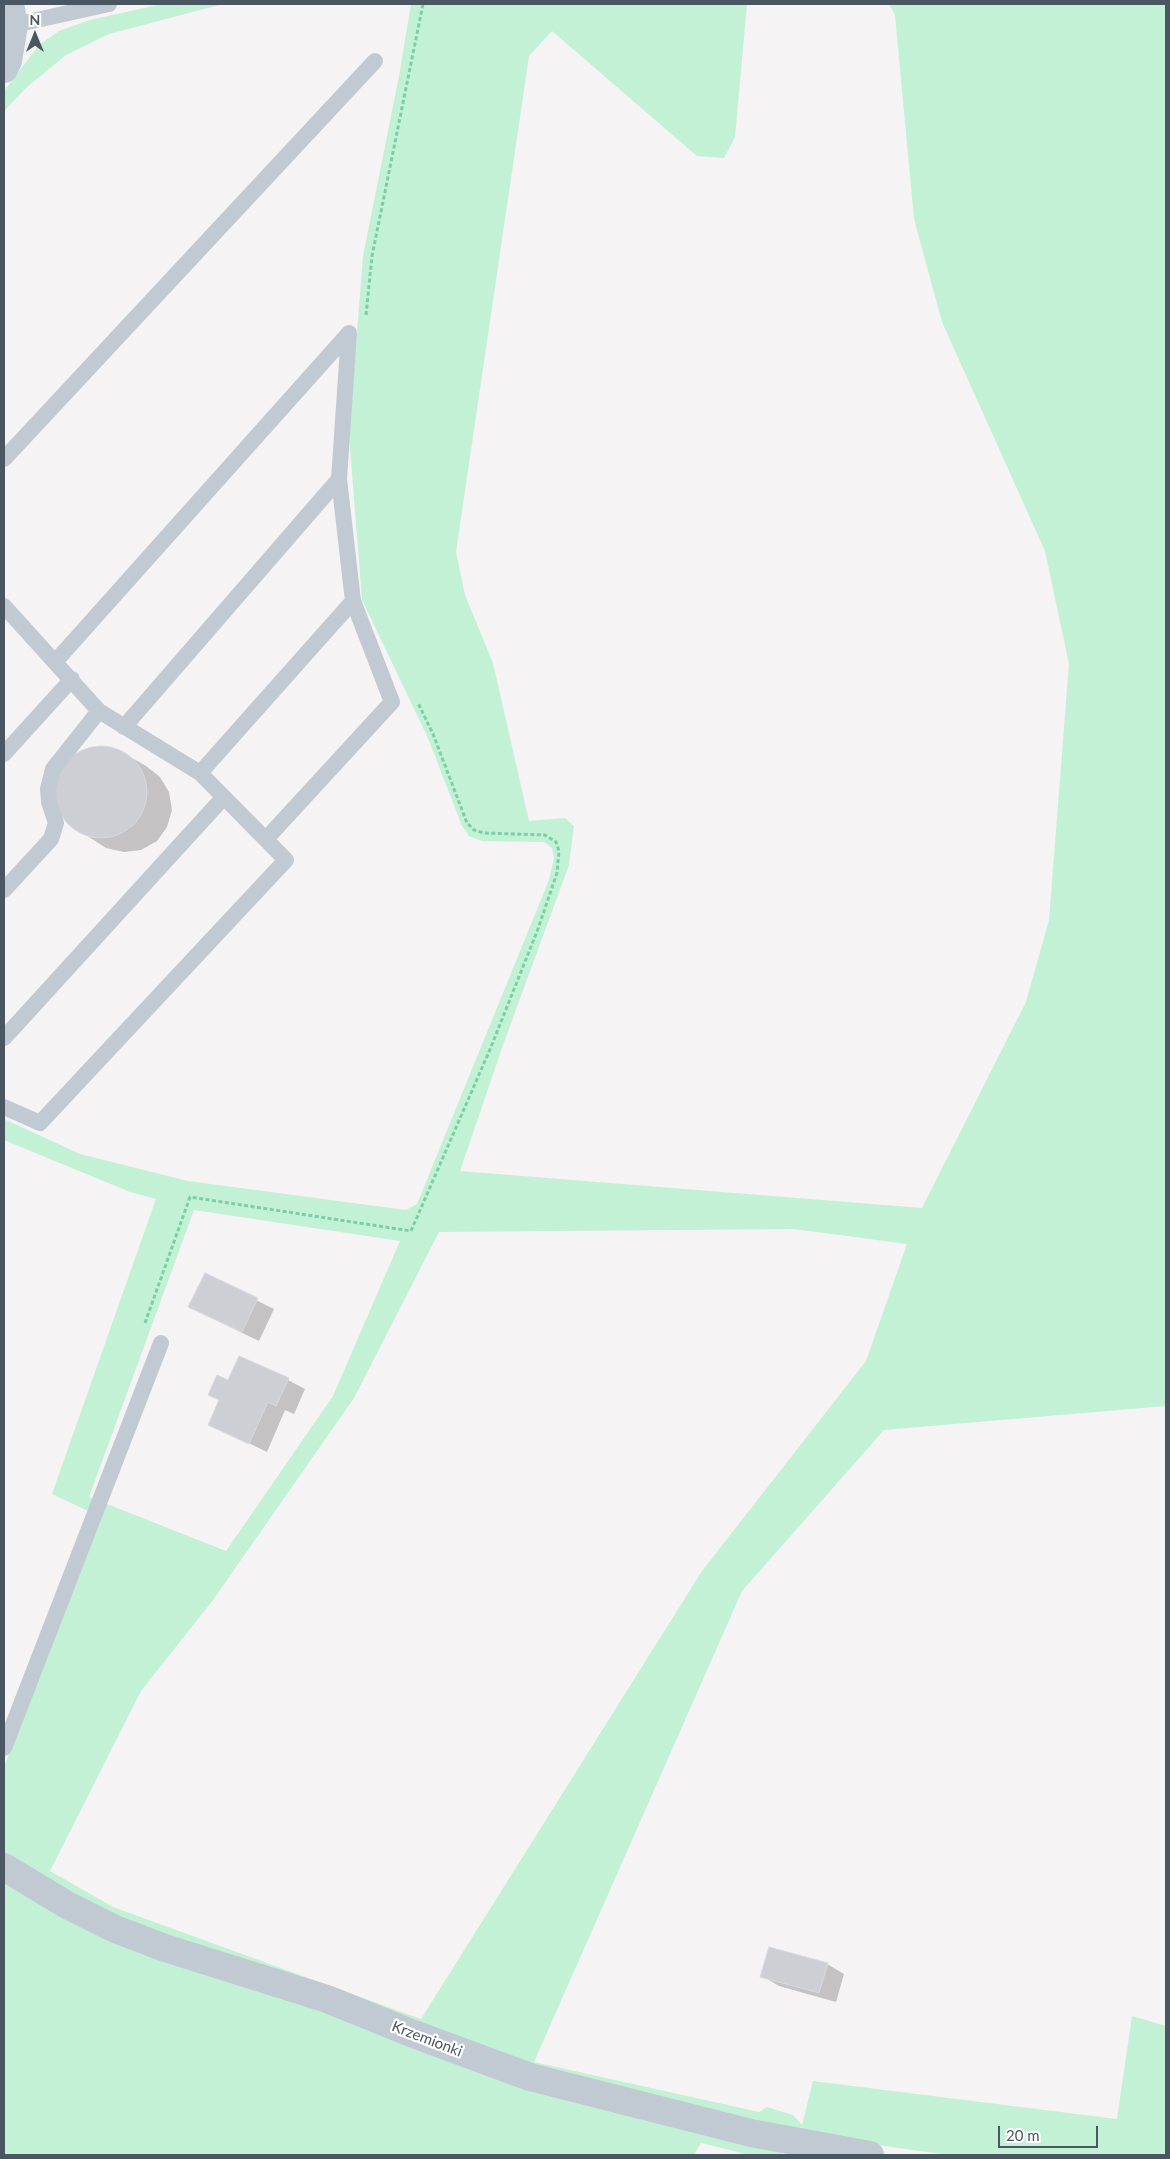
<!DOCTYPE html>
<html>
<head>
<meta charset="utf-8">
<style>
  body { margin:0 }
  #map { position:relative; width:1170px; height:2159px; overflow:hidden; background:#f5f3f3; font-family:Lato,sans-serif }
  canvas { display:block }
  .frame { position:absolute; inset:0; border:5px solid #4a5661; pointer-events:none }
  .north { position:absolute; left:10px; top:10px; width:50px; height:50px; -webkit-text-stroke:4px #fff; paint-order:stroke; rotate:0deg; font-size:14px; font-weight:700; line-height:20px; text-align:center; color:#4a5661 }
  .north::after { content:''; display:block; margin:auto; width:18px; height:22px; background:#4a5661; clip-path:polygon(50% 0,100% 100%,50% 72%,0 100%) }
  .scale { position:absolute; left:998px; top:2126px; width:100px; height:22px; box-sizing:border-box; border:2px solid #4a5661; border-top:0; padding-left:6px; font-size:15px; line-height:18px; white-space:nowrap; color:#4a5661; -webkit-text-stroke:4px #fff; paint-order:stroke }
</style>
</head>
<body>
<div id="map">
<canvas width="1170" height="2159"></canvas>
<div class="frame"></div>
<div class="north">N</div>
<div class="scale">20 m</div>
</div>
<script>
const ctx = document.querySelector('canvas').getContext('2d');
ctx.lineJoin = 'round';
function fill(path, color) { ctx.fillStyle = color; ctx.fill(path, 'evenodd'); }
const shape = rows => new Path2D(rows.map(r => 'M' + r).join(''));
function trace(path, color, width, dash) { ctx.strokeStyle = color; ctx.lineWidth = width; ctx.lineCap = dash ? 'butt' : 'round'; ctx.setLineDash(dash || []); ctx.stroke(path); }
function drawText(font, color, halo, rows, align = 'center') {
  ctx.font = font + ' Lato,sans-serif'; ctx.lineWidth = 4.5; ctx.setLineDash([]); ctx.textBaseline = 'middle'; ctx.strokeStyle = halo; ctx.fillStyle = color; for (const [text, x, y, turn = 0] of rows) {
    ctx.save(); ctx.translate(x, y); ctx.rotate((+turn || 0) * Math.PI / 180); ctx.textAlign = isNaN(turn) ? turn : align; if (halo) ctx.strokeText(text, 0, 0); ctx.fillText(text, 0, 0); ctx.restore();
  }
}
fill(shape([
  [162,4,223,4,109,34,66,55,26,88,4,111,4,91,39,45,59,31,90,20],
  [411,4,747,4,735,137,724,158,697,156,552,31,529,56,456,552,465,595,493,663,529,821,565,818,574,826,569,865,503,1045,460,1171,922,1208,1026,1002,1049,920,1069,664,1045,551,942,322,914,219,895,15,889,4,1166,4,1166,1406,884,1430,742,1591,534,2062,759,2112,767,2107,793,2115,802,2125,813,2081,1117,2119,1132,2016,1166,2026,1166,2155,949,2155,849,2141,532,2070,121,1921,4,1856,4,1767,107,1504,226,1551,333,1396,400,1241,194,1210,89,1497,96,1500,90,1512,52,1494,156,1199,130,1192,4,1140,4,1119,80,1154,188,1181,406,1210,417,1204,549,880,554,858,552,848,544,842,482,841,469,836,462,826,428,738,362,600,349,434,363,256,399,76],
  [794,1229,907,1244,866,1361,702,1571,421,2019,113,1907,50,1871,141,1691,213,1600,354,1398,439,1232],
  [4,1879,780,2150,783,2155,750,2155,701,2143,694,2155,4,2155]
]), '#c3f1d5');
fill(shape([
  [103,747,120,751,146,766,160,777,169,792,172,810,167,827,157,841,141,850,124,852,106,848,66,822,58,807,55,789,59,773,70,758,85,749],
  [205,1275,274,1309,259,1341,207,1316],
  [288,1380,305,1389,294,1414,285,1410,267,1452,210,1424,229,1382],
  [827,1964,844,1974,836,2002,779,1986,762,1976]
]), '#0003');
const building = shape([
  '55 792a46 46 0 1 1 92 0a46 46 0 1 1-92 0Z',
  [205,1273,258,1298,242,1332,188,1307,205,1273],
  [239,1356,289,1378,276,1406,268,1402,249,1444,208,1425,219,1400,208,1395,217,1375,228,1380,239,1356],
  [769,1947,828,1963,819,1993,760,1977,769,1947]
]);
fill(building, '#cdcfd5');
trace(building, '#d7d9de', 1);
trace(shape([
  [366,315,372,256,423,4],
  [145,1323,190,1197,411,1231,491,1047,538,929,557,873,559,851,556,842,545,835,484,833,474,830,467,823,433,734,418,703]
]), '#7ad0a6', 3, [4, 2.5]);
trace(shape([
  [14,25,109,4],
  [4,459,375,61],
  [4,606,99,711,200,773,286,860,40,1123,4,1107],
  [55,662,349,333],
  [124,727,339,479],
  [4,754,72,679],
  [200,773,353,601],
  [266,839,392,702,353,601,339,479,349,333],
  [4,890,51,839,56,823,49,802,48,789,53,769,99,711],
  [4,1038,223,798],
  [4,1748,161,1343]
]), '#c1cad2', 16);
trace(shape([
  [4,69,8,61,14,25,10,4],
  [4,1867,67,1905,115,1929,165,1948,327,1999,411,2033,530,2077,751,2133,870,2155]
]), '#c1cad2', 28);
drawText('15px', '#4a5661', '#fff', [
  ["Krzemionki",427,2039,21]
]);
</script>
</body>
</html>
